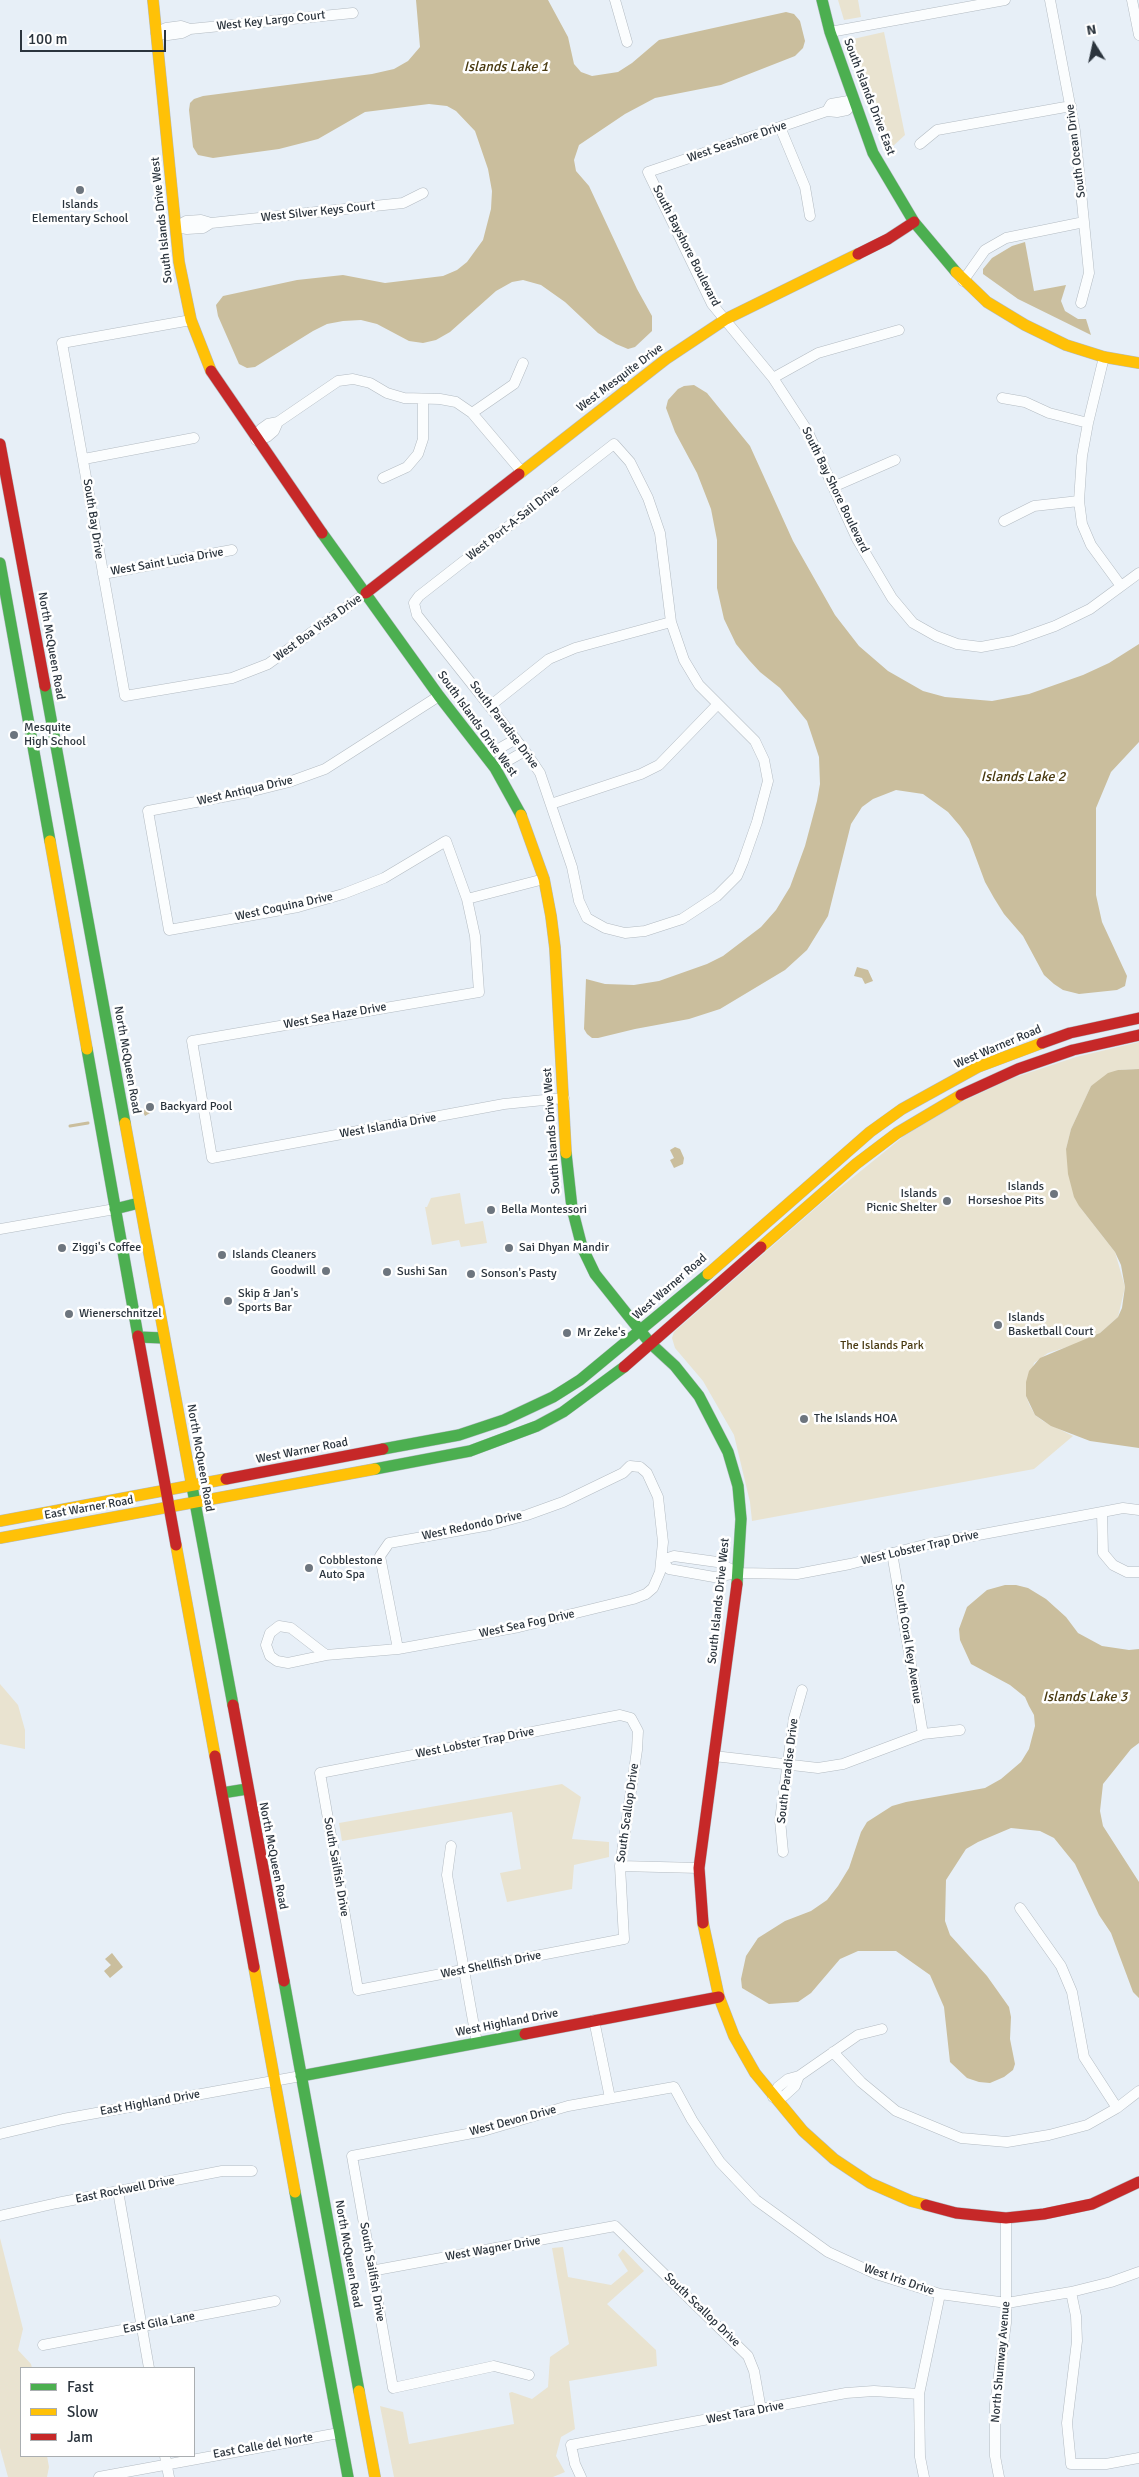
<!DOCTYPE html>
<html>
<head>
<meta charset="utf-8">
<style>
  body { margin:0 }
  #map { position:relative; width:1139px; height:2477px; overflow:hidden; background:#e7eff7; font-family:Signika,sans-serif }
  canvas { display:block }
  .legend { position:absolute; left:20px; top:2367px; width:175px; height:90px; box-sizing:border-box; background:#fff; border:1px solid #aaaeb1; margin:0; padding:6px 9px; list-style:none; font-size:15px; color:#2b343d }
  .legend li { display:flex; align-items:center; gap:10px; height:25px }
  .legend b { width:25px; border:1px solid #aaaeb1 }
  .north { position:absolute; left:1069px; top:20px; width:50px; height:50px; -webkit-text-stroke:4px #fff; paint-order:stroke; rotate:350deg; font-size:14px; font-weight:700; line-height:20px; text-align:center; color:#2b343d }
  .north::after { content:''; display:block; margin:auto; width:18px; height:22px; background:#2b343d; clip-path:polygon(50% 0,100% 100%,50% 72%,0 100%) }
  .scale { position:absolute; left:20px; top:30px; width:146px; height:22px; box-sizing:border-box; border:2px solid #2b343d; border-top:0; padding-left:6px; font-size:15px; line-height:18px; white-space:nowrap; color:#2b343d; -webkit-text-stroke:4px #fff; paint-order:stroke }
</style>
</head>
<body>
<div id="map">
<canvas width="1139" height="2477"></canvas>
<ul class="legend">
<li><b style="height:6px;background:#4caf50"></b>Fast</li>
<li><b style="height:6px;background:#ffc107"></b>Slow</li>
<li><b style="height:6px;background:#c62828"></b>Jam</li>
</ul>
<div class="north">N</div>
<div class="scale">100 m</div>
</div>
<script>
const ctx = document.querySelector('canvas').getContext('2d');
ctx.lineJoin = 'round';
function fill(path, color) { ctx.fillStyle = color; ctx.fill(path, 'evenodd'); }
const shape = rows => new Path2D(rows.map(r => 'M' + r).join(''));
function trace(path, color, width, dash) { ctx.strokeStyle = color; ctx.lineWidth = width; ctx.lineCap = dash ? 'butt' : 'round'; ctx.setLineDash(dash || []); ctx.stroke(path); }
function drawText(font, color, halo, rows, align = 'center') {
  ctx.font = font + ' Signika,sans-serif'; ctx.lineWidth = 5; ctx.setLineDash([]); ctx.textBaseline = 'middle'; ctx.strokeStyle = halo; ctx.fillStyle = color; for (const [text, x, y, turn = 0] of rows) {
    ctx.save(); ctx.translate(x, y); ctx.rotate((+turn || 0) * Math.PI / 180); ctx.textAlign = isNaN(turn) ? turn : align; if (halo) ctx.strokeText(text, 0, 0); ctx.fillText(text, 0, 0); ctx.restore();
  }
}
fill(shape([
  [838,0,858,0,861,17,844,20],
  [884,32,905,135,892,147,874,106,865,77,850,45,853,39],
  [1139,1042,1139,1069,1118,1070,1091,1086,1071,1129,1066,1149,1079,1206,1115,1252,1125,1287,1118,1317,1100,1333,1086,1341,1048,1353,1034,1363,1026,1396,1030,1406,1035,1415,1043,1421,1073,1436,1034,1469,752,1521,750,1502,734,1435,703,1381,675,1348,672,1338,674,1332,825,1200,904,1136,957,1104,1013,1078,1076,1057],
  [460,1193,465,1224,483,1221,487,1243,461,1247,459,1240,432,1245,425,1207,427,1207,431,1198],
  [0,1684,18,1705,25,1730,25,1749,0,1744],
  [562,1784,581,1797,572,1839,609,1842,609,1857,574,1865,572,1889,507,1902,500,1873,521,1869,512,1812,342,1841,339,1823],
  [0,2238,23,2329,18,2350,31,2364,32,2368,21,2368,21,2456,47,2456,49,2467,47,2477,8,2477,0,2448],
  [563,2247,568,2277,611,2285,628,2271,618,2255,623,2249,644,2271,607,2304,656,2350,657,2366,569,2381,575,2429,561,2437,556,2456,565,2472,553,2477,394,2477,380,2406,403,2412,409,2444,514,2424,509,2393,512,2392,532,2399,548,2387,550,2357,569,2344,552,2248]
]), '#e9e3d0');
fill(shape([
  [416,0,548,0,568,37,574,64,581,72,592,76,618,72,632,63,659,40,786,12,794,14,800,21,805,41,803,48,795,56,721,85,655,98,625,114,579,145,574,160,576,171,589,186,637,289,652,316,652,331,635,347,628,349,616,344,598,333,565,302,541,285,523,280,512,282,496,291,450,332,436,340,423,343,409,341,377,324,361,320,343,321,327,324,313,331,255,367,247,368,239,364,218,316,216,305,223,296,297,280,343,275,385,283,443,276,457,270,467,262,483,240,491,209,492,191,488,169,475,131,456,111,447,106,429,104,365,112,318,139,279,149,213,158,198,155,193,147,189,110,190,103,194,99,203,96,372,74,394,69,408,61,420,47],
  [1025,242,1034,291,1066,285,1061,301,1065,311,1078,319,1086,319,1091,335,1018,299,983,274,983,269,992,258,1012,246],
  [694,385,707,393,750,446,793,541,835,615,859,646,888,671,923,691,945,697,992,701,1029,694,1083,675,1109,663,1139,644,1139,742,1111,772,1096,808,1096,895,1102,922,1127,976,1125,986,1117,990,1079,994,1063,990,1054,984,1044,975,1023,936,1004,914,994,898,985,882,969,839,960,826,948,812,923,794,896,790,873,799,862,807,851,824,828,916,807,950,785,970,720,1009,689,1019,635,1029,598,1038,592,1038,587,1034,584,1029,586,979,605,984,634,985,659,981,707,964,723,956,761,927,776,910,790,887,805,846,817,801,820,784,819,757,807,721,780,688,760,672,749,660,736,644,724,619,717,588,717,540,711,509,697,473,675,432,666,408,668,400,678,389,684,386],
  [857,967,868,970,873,981,865,984,862,978,854,976],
  [1139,1069,1139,1448,1090,1441,1051,1426,1035,1415,1026,1396,1026,1382,1029,1371,1040,1358,1100,1333,1118,1317,1122,1308,1125,1287,1121,1265,1115,1252,1079,1206,1074,1197,1068,1174,1066,1149,1071,1129,1091,1086,1108,1073,1118,1070],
  [149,1103,154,1105,155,1110,145,1116,143,1112],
  [675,1147,680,1149,684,1158,683,1164,674,1168,670,1160,674,1158,670,1150],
  [1005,1585,1016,1585,1028,1588,1046,1599,1066,1617,1078,1633,1102,1646,1129,1650,1139,1649,1139,1743,1131,1749,1103,1784,1100,1811,1103,1826,1139,1882,1139,1998,1133,1992,1111,1933,1099,1915,1075,1864,1054,1838,1040,1831,1011,1828,978,1842,966,1849,946,1880,945,1921,950,1935,987,1976,1009,2007,1011,2017,1010,2039,1015,2064,1013,2070,1004,2077,990,2083,979,2082,967,2078,950,2062,944,2007,930,1975,896,1951,858,1951,840,1959,811,1993,798,2002,769,2004,742,1988,741,1979,746,1956,758,1938,785,1921,811,1911,827,1900,838,1886,849,1868,861,1832,867,1822,892,1806,906,1802,985,1788,1001,1779,1021,1762,1029,1749,1035,1726,1034,1715,1029,1706,1025,1697,1010,1685,971,1664,960,1640,959,1629,967,1607,987,1590],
  [112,1953,123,1967,110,1978,104,1971,111,1965,105,1959]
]), '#cabe9d');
trace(shape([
  [70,1126,88,1123]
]), '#cabe9d', 3);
const street = shape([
  [615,0,627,42],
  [1050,0,1075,131,1089,273,1081,303],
  [1132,0,1139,35],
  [830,32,1005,0],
  [156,33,168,35,182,33,190,29,353,13],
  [156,33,166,28,181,26,190,29],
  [854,100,847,110,837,112,827,111,648,172,712,304,773,378,807,430,857,539,892,598,913,623,936,636,957,644,981,647,1013,641,1055,626,1090,609,1139,573],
  [827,111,831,104,854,100],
  [780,127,805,187,810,216],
  [920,144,937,130,1071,106],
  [176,227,186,221,201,220,211,223,403,203,423,193],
  [176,227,187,229,203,228,211,223],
  [963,281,985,250,1006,238,1084,222],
  [191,320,62,343,125,696,232,678,268,664,366,593],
  [1104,357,1088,423,1082,456,1079,501,1082,524,1091,545,1121,586],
  [773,378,818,353,899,330],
  [1002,398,1025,402,1049,413,1088,423],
  [472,413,514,384,523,363],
  [256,440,261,429,268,424,278,422,338,381,353,379,370,383,387,393,404,398,440,399,456,402,472,413,522,472],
  [256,440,267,437,274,431,278,422],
  [614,444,630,462,648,498,660,533,671,622,684,660,699,685,755,741,764,760,768,781,757,822,743,862,737,876,717,896,682,919,645,931,625,933,605,928,587,918,579,901,572,867,540,773,525,751,417,615,414,603,419,596,614,444],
  [84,459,194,438],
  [383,478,407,467,418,454,423,439,423,400],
  [833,487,895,460],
  [1004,521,1034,506,1079,501],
  [103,574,232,550],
  [439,696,325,769,289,782,249,792,148,811,169,930,298,907,343,894,384,878,446,841,467,899,475,936,479,992,192,1041,212,1158,504,1104,564,1098],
  [490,706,549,659,575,648,671,622],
  [486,756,516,739],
  [495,768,525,751],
  [551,804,641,774,659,765,717,705],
  [467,899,544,879],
  [0,1229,115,1209],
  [1102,1512,1103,1553,1113,1565,1127,1572,1139,1572],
  [892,1553,923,1734],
  [738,1573,717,1562,674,1556,662,1560,669,1569,714,1577,738,1573,797,1574,850,1564,924,1545,1102,1512,1123,1508,1139,1510],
  [326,1655,291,1628,279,1626,270,1633,266,1645,270,1656,277,1661,288,1663,326,1655,398,1649,519,1627,633,1599,646,1594,653,1588,660,1572,663,1542,658,1497,647,1473,640,1467,630,1466,623,1473,563,1502,527,1515,490,1525,389,1543,380,1556,398,1649],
  [620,1715,631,1718,638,1731,637,1750,620,1866,624,1939,358,1990,320,1773,620,1715],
  [714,1756,818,1768,843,1764,923,1734,960,1730],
  [451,1846,447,1875,477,2043],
  [783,1852,780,1820,794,1718,802,1690],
  [620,1866,699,1868],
  [1020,1908,1061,1966,1072,1992,1084,2057,1117,2108],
  [594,2020,610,2098],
  [833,2052,861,2082,896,2111,961,2138,1007,2142,1049,2135,1087,2125,1117,2108,1139,2091],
  [773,2097,778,2087,788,2079,799,2076,858,2035,882,2029],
  [773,2097,784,2096,795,2086,799,2076],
  [0,2134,63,2119,301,2076],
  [118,2191,149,2368],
  [0,2216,57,2203,222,2171,252,2171],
  [371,2271,615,2226,748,2356,754,2371,761,2410],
  [1071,2292,1076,2316,1077,2341,1067,2423,1071,2464,1106,2464,1139,2458],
  [43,2345,275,2301],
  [529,2375,494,2366,393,2388,352,2156,483,2131,568,2106,674,2087,692,2120,720,2162,756,2200,828,2252,876,2274,940,2294,1007,2303,1071,2292,1111,2282,1139,2272],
  [165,2456,169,2477],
  [99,2477,339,2433],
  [581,2477,575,2464,571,2445,846,2393,874,2391,919,2394],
  [924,2477,920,2457,919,2394,940,2294],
  [999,2477,995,2456,995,2404,1006,2323,1006,2218]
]);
const fast = shape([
  [822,0,830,32,873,153,914,222,956,272],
  [322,533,439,696,495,768,521,815],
  [0,563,50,841],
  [45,686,125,1123],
  [87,1049,138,1336],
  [566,1153,572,1208,582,1247,595,1274,650,1343,675,1366,699,1396,728,1452,738,1486,741,1519,737,1584],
  [115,1209,139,1203],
  [138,1337,164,1338],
  [383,1449,459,1435,504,1420,553,1397,580,1380,708,1274],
  [375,1469,470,1451,537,1426,563,1412,624,1367],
  [191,1481,233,1705],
  [222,1793,247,1789],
  [284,1981,359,2391],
  [301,2076,525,2034],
  [295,2192,348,2477]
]);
const slow = shape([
  [153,0,179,262,191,320,211,371],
  [956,272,987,302,1025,325,1066,345,1104,357,1139,363],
  [519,474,666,359,726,319,858,254],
  [521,815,544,879,551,916,555,948,566,1153],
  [50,841,87,1049],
  [125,1123,191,1481],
  [761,1247,856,1164,897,1133,961,1095],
  [708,1274,870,1132,902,1109,978,1067,1042,1043],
  [0,1521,226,1479],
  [0,1538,375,1469],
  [176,1545,215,1756],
  [703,1923,719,1997,734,2036,755,2073,803,2131,834,2159,870,2183,911,2201,926,2205],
  [254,1967,295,2192],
  [359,2391,375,2477]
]);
const jam = shape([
  [858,254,888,239,914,222],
  [211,371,322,533],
  [0,444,45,686],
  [366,593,519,474],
  [1042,1043,1070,1033,1139,1018],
  [961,1095,1018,1069,1073,1050,1139,1035],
  [138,1336,176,1545],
  [624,1367,761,1247],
  [226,1479,383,1449],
  [233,1705,284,1981],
  [215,1756,254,1967],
  [703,1923,699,1868,737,1584],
  [525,2034,719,1997],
  [926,2205,956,2213,1006,2218,1044,2214,1092,2204,1139,2182]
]);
trace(street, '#b3bbc2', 11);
trace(fast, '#b3bbc2', 12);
trace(slow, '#b3bbc2', 12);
trace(jam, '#b3bbc2', 12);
trace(street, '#fbfdfe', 10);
trace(fast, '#4caf50', 11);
trace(slow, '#ffc107', 11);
trace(jam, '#c62828', 11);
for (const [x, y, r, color] of [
  [80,190,5,"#6d757e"],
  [14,735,5,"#6d757e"],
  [150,1107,5,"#6d757e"],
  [1054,1194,5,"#6d757e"],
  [947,1201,5,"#6d757e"],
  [491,1210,5,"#6d757e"],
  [62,1248,5,"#6d757e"],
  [509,1248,5,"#6d757e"],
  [222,1255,5,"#6d757e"],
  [326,1271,5,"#6d757e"],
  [387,1272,5,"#6d757e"],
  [471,1274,5,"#6d757e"],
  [228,1301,5,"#6d757e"],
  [69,1314,5,"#6d757e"],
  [998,1325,5,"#6d757e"],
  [567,1333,5,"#6d757e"],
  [804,1419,5,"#6d757e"],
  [309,1568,5,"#6d757e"]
]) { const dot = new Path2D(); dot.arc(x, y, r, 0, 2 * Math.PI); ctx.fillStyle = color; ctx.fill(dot); trace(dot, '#fff', 2); }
drawText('12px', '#2b343d', '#fff', [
  ["West Key Largo Court",271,21,-6],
  ["South Islands Drive East",869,97,69],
  ["West Seashore Drive",737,142,-19],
  ["South Ocean Drive",1076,151,-97],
  ["West Silver Keys Court",318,212,-6],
  ["South Islands Drive West",162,220,-96],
  ["South Bayshore Boulevard",686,246,63],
  ["West Mesquite Drive",620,378,-37],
  ["South Bay Shore Boulevard",835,490,64],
  ["South Bay Drive",93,519,81],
  ["West Port-A-Sail Drive",513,523,-38],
  ["West Saint Lucia Drive",167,562,-10],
  ["West Boa Vista Drive",318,628,-36],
  ["North McQueen Road",51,646,80],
  ["South Islands Drive West",477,724,54],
  ["South Paradise Drive",504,725,53],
  ["West Antiqua Drive",245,791,-13],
  ["West Coquina Drive",284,907,-12],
  ["West Sea Haze Drive",335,1016,-10],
  ["West Warner Road",998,1047,-23],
  ["North McQueen Road",127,1060,80],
  ["West Islandia Drive",388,1126,-10],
  ["South Islands Drive West",552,1131,-94],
  ["West Warner Road",670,1287,-41],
  ["West Warner Road",302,1451,-11],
  ["North McQueen Road",200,1458,80],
  ["East Warner Road",89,1508,-10],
  ["West Redondo Drive",472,1526,-12],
  ["West Lobster Trap Drive",920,1548,-13],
  ["South Islands Drive West",719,1601,-84],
  ["West Sea Fog Drive",527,1624,-12],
  ["South Coral Key Avenue",908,1644,81],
  ["West Lobster Trap Drive",475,1743,-11],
  ["South Paradise Drive",788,1771,-83],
  ["South Scallop Drive",628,1813,-82],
  ["North McQueen Road",273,1856,79],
  ["South Sailfish Drive",336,1867,80],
  ["West Shellfish Drive",491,1965,-11],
  ["West Highland Drive",507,2023,-11],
  ["East Highland Drive",150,2103,-10],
  ["West Devon Drive",513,2121,-15],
  ["East Rockwell Drive",125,2190,-11],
  ["West Wagner Drive",493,2249,-10],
  ["North McQueen Road",348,2254,80],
  ["South Sailfish Drive",372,2272,80],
  ["West Iris Drive",899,2280,19],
  ["South Scallop Drive",702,2310,44],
  ["East Gila Lane",159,2323,-11],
  ["North Shumway Avenue",1001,2362,-85],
  ["West Tara Drive",745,2413,-11],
  ["East Calle del Norte",263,2446,-10]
]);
drawText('12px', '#2b343d', '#fff', [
  ["Islands",80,205,"center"],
  ["Elementary School",80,219,"center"],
  ["Mesquite",24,728],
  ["High School",24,742],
  ["Backyard Pool",160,1107],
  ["Islands",1044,1187,"right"],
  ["Horseshoe Pits",1044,1201,"right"],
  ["Islands",937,1194,"right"],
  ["Picnic Shelter",937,1208,"right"],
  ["Bella Montessori",501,1210],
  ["Ziggi's Coffee",72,1248],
  ["Sai Dhyan Mandir",519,1248],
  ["Islands Cleaners",232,1255],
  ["Goodwill",316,1271,"right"],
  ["Sushi San",397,1272],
  ["Sonson's Pasty",481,1274],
  ["Skip & Jan's",238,1294],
  ["Sports Bar",238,1308],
  ["Wienerschnitzel",79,1314],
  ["Islands",1008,1318],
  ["Basketball Court",1008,1332],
  ["Mr Zeke's",577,1333],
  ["The Islands HOA",814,1419],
  ["Cobblestone",319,1561],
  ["Auto Spa",319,1575]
], 'left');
drawText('12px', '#493a11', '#fff', [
  ["The Islands Park",882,1346]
]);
drawText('italic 14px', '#483910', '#fff', [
  ["Islands Lake 1",506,67],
  ["Islands Lake 2",1023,777],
  ["Islands Lake 3",1085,1697]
]);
</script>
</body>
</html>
